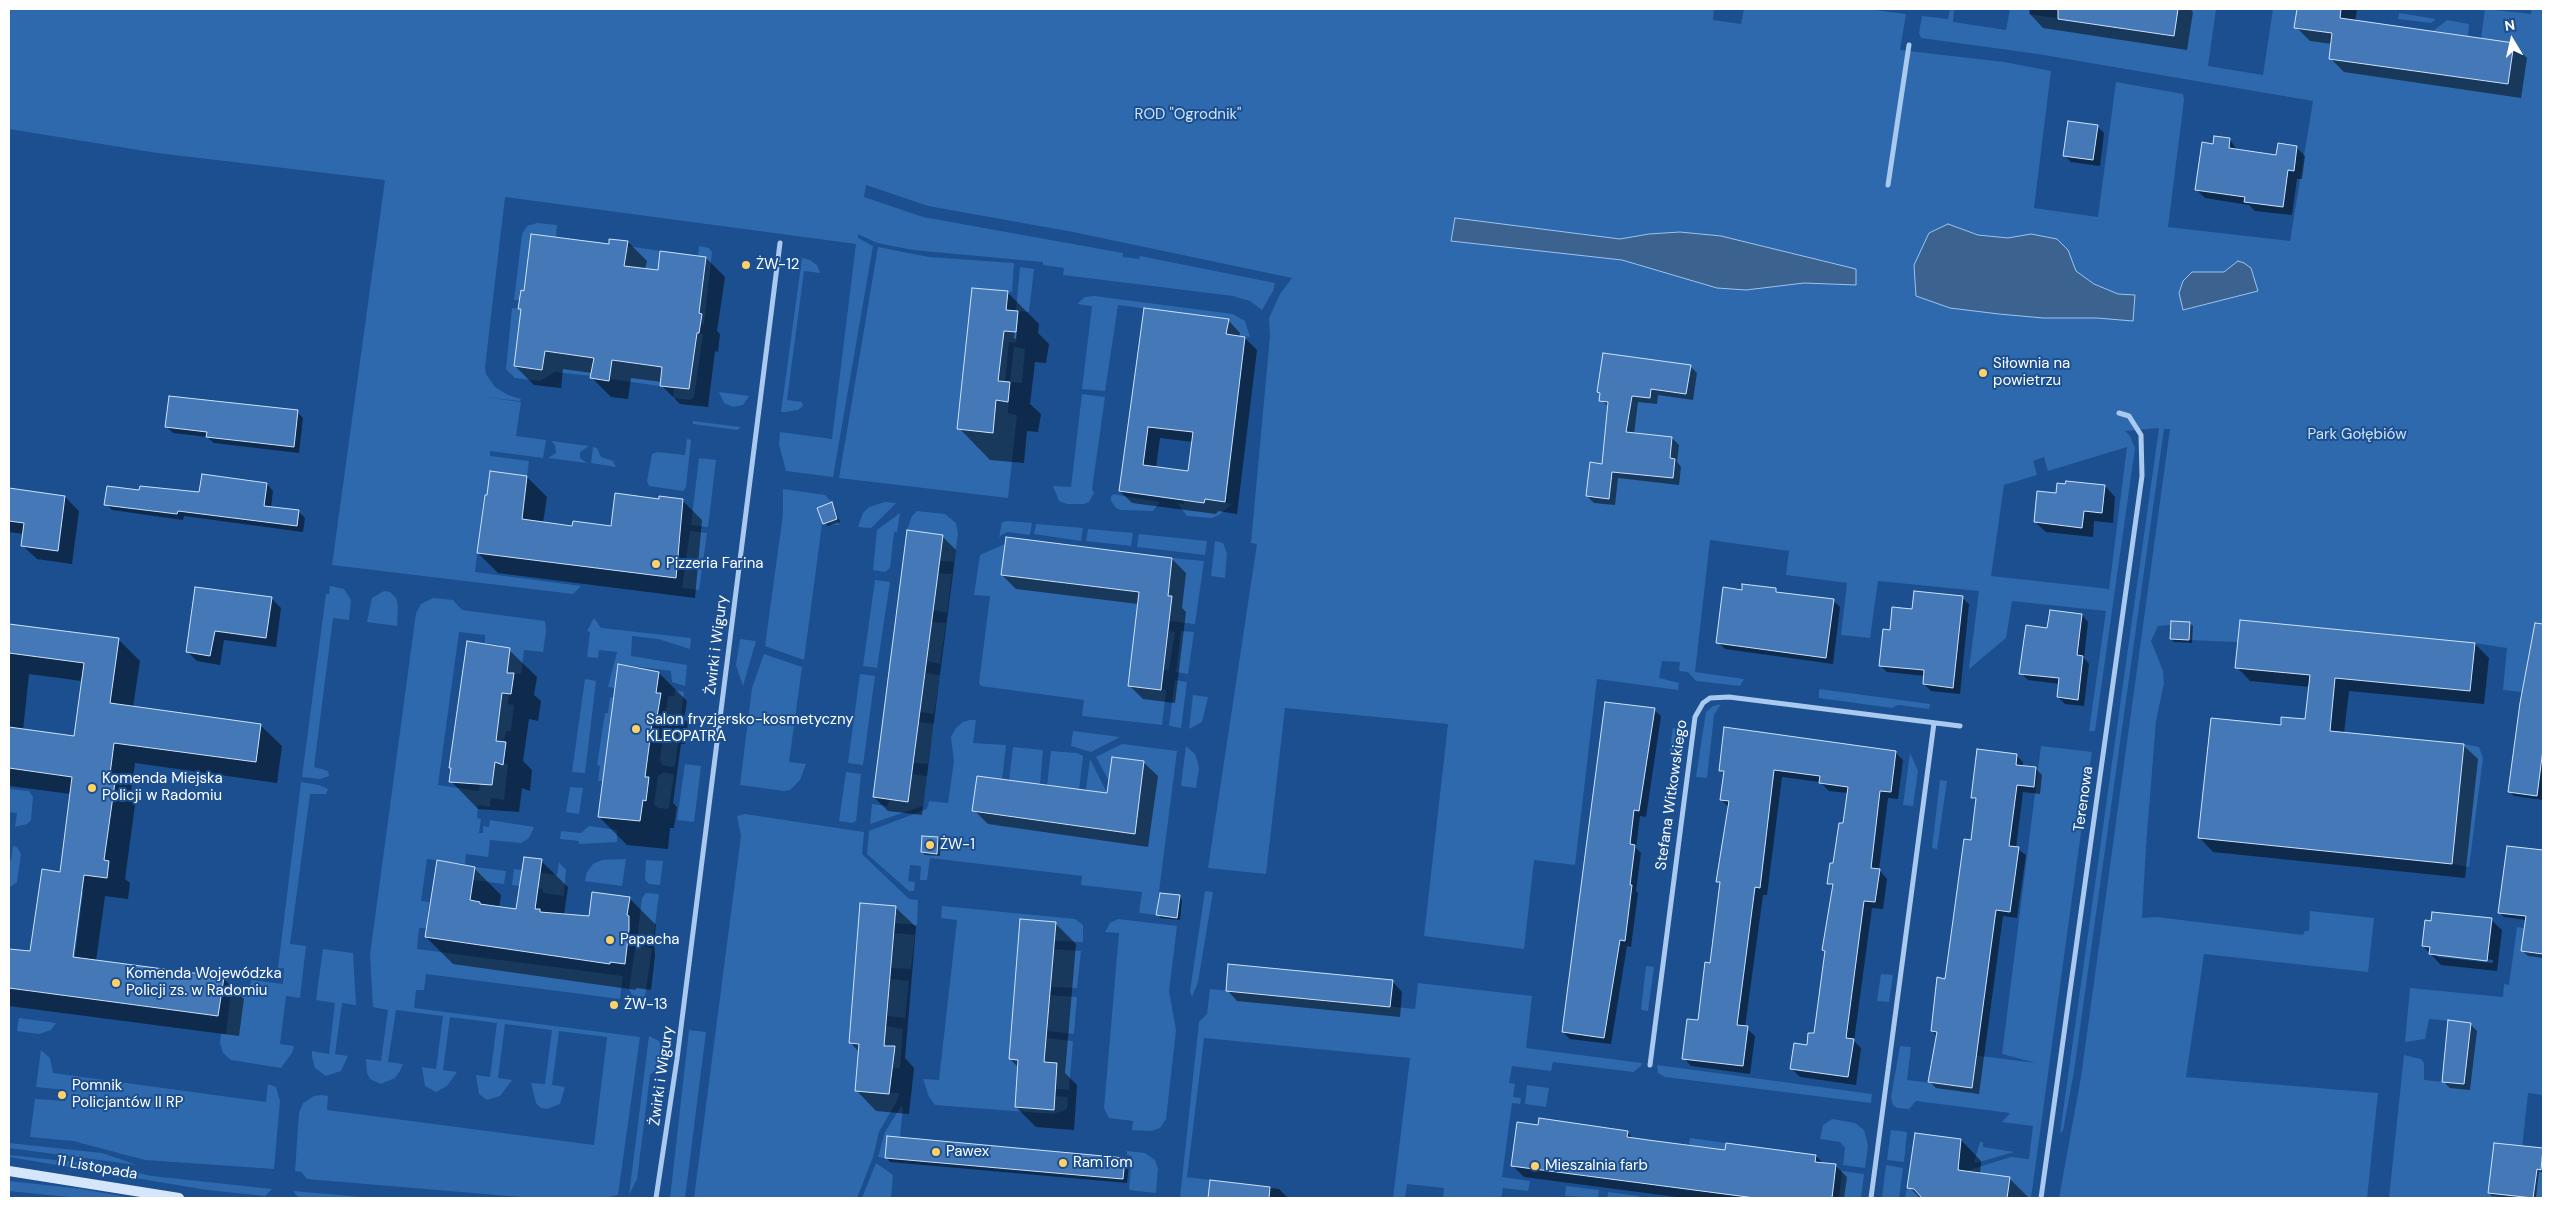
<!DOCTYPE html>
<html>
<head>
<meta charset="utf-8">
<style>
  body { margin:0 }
  #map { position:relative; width:2552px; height:1207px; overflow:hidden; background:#1b4f8f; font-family:"DM Sans",sans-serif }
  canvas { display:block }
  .frame { position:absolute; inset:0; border:10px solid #fff; pointer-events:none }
  .north { position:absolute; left:2487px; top:15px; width:50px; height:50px; -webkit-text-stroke:4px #1b4f8f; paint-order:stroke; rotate:351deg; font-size:14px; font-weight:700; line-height:20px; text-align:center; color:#fff }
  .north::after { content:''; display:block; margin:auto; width:18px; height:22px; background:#fff; clip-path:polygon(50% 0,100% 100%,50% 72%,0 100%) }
</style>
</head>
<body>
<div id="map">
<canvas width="2552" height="1207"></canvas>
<div class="frame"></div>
<div class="north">N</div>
</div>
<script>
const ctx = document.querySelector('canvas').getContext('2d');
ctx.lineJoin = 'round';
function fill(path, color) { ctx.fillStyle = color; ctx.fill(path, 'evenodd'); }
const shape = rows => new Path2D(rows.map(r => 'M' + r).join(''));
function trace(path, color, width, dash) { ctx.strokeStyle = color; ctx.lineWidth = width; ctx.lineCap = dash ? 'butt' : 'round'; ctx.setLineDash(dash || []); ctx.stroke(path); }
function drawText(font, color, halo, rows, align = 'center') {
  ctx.font = font + ' "DM Sans",sans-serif'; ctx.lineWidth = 4; ctx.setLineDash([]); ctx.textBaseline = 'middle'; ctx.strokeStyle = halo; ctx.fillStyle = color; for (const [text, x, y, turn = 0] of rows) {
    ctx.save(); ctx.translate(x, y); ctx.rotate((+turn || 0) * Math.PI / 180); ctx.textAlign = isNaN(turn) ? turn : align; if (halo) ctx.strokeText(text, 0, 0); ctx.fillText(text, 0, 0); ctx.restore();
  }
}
fill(shape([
  [9,9,1714,9,1713,20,1741,24,1744,9,1866,9,1906,14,1900,50,2004,62,2051,71,2034,208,2098,217,2116,82,2183,94,2184,100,2168,227,2290,241,2313,101,2038,54,1921,38,1919,33,1922,16,1948,19,1950,9,1954,9,1953,22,2006,30,2010,9,2029,9,2029,14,2173,36,2178,9,2216,9,2208,66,2263,75,2273,9,2297,9,2295,28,2332,33,2329,59,2507,84,2513,43,2481,38,2485,9,2531,14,2532,9,2543,9,2543,644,2531,643,2522,692,2503,690,2507,648,2475,643,2241,620,2238,642,2189,640,2190,622,2171,621,2170,625,2158,626,2151,641,2163,671,2164,683,2156,721,2146,846,2142,918,2157,917,2303,935,2305,931,2309,931,2310,911,2374,918,2368,972,2204,954,2186,1077,2378,1093,2367,1198,2059,1198,2081,1077,2170,429,2164,429,2074,1071,2063,1131,2060,1133,2159,428,2125,431,2130,436,2135,448,2095,731,2089,731,2106,611,2012,601,2006,638,1969,669,1979,591,1878,581,1870,638,1841,635,1847,583,1786,575,1789,551,1710,540,1695,672,1744,679,1740,686,1696,681,1688,672,1679,671,1680,662,1662,661,1659,678,1679,683,1678,690,1597,679,1575,865,1534,860,1524,949,1424,936,1448,724,1285,708,1266,874,1208,868,1257,544,1251,543,1270,336,1269,318,1280,294,1292,278,1073,232,928,206,866,185,864,197,923,217,1123,253,1123,257,1139,259,1140,256,1275,283,1273,291,1262,310,1250,301,1233,296,1063,275,1064,268,1043,265,1043,262,913,250,877,243,858,234,858,238,873,246,833,477,786,471,779,444,780,432,832,439,856,244,505,197,485,367,486,374,495,387,508,395,521,399,520,401,483,397,521,402,516,436,546,440,543,458,490,451,490,456,529,461,527,476,490,471,487,495,484,495,475,572,581,586,573,594,332,565,385,180,157,153,9,129],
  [2127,447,2109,589,1991,576,2004,485,2037,475,2033,461,2044,457,2048,471],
  [2399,13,2436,19,2431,23,2398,19],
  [2447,20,2469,24,2468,36,2433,31],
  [537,223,557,225,556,237,531,234,524,291,521,291,520,300,514,300,522,234,527,226],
  [581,240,609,244,609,248,627,250,628,246,660,251,658,270,654,270,641,363,662,367,660,386,610,379,611,369,592,367,591,376,555,372,540,381,515,378,506,369,512,308,521,309,514,366,542,370,545,351,566,354],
  [699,246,709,248,712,252,704,325,700,324,699,313,706,257,698,256],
  [878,247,929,257,1014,263,1012,292,972,288,957,428,996,401,1009,402,1008,413,1017,415,1008,498,839,478],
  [802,258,810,260,817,265,820,273,804,271,787,400,802,402,803,406,798,410,785,412,781,412],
  [1020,267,1034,269,1029,312,1016,311],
  [1094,296,1233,314,1245,321,1250,337,1226,334,1228,319,1118,305,1105,391,1082,389,1092,306,1077,304,1085,297],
  [1004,331,1017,332,1016,343,1009,342,1005,382,998,380],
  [697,333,703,334,694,397,690,400,673,398,674,388,689,389],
  [1014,347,1025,349,1022,383,1010,382],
  [719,392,749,396,743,405,733,407,724,403],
  [1082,394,1105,397,1092,489,1094,493,1089,502,1084,504,1067,504,1059,501,1053,486,1071,487],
  [693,421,740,427,740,428,737,430,693,424],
  [687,439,691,440,686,487,683,491,649,486,647,481,652,454,657,452,685,455],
  [551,441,589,446,580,452,580,458,587,463,548,458,556,453,555,445],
  [593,447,597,448,601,457,613,461,616,467,591,463],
  [699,458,716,460,708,527,691,525],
  [783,489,825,495,832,502,817,508,823,523,837,519,839,525,822,524,804,660,765,646,783,514],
  [1114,494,1118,495,1160,502,1153,511,1121,510,1116,508,1111,501,1111,496],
  [1205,499,1232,504,1219,515,1212,518,1187,516,1177,503,1184,504,1184,500,1204,503],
  [885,502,896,503,871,528,858,527,863,513,869,507],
  [917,511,945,514,956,523,958,534,954,562,939,561,907,530,912,516],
  [900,513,897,532,894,532,890,568,885,572,873,570,877,530],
  [1008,521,1032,523,1030,535,1008,532,1001,535,999,538,1002,522],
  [1036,524,1083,528,1081,541,1034,534],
  [1088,529,1133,533,1131,546,1086,541],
  [690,531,707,533,699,590,682,588],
  [1139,534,1207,541,1205,555,1137,547],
  [1215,541,1223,543,1227,553,1225,578,1211,576],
  [1005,544,1001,575,1139,592,1128,685,1166,690,1162,725,1082,716,1084,700,981,686,979,683,990,596,974,595,980,555],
  [1172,558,1204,561,1195,624,1169,621,1172,597,1168,596],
  [938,573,952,574,947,613,933,610],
  [875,580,890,582,877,668,863,666],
  [330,586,344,589,351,600,349,620,333,618,314,767,328,771,329,776,320,779,302,777,326,594,329,594],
  [384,591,390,592,396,598,398,606,397,626,367,622,372,598],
  [433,598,453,600,462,610,545,621,546,631,543,652,524,650,521,674,507,673,500,645,485,643,485,635,459,632,438,785,479,791,480,784,492,785,495,762,508,764,504,800,491,798,490,807,478,805,477,818,481,819,479,833,483,833,483,826,489,827,490,820,534,827,529,838,521,843,490,840,488,857,466,854,465,864,427,859,421,901,429,902,426,928,419,928,417,949,623,976,620,999,426,974,424,990,416,990,414,1008,640,1037,618,1195,604,1198,532,1198,307,1179,301,1172,295,1171,299,1113,303,1103,314,1096,322,1095,328,1096,327,1110,594,1145,607,1037,559,1031,552,1085,565,1087,560,1104,547,1109,541,1108,536,1103,531,1083,545,1084,552,1030,505,1024,498,1078,512,1080,500,1096,487,1100,479,1094,476,1075,490,1077,497,1023,450,1017,443,1070,457,1072,447,1086,436,1092,425,1086,422,1067,436,1069,443,1016,396,1010,388,1062,403,1064,400,1071,395,1078,381,1084,370,1079,367,1073,366,1059,381,1061,388,1010,373,1007,370,955,416,613,421,604],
  [594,618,601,628,691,638,690,649,658,639,632,636,631,656,687,665,685,686,672,682,671,671,618,664,615,688,608,687,617,652,599,650,598,658,587,657,590,632,587,631],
  [932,622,946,623,940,664,927,661],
  [1168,631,1175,632,1169,670,1164,670],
  [1181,631,1194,632,1188,674,1176,672],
  [740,639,756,641,743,686,736,665],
  [764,654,802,667,789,762,806,764,800,780,790,790,784,791,740,785,752,688],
  [925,673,940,675,934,714,920,712],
  [860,674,875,676,863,765,848,763],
  [585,679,596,681,585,773,572,772],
  [1175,680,1187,682,1181,728,1169,726],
  [1819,689,1834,691,1930,704,1929,709,1898,705,1892,708,1819,698],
  [675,690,684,692,680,723,669,724,666,723,665,717,668,696,674,696],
  [502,693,509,694,508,704,514,705,511,731,506,731,504,742,496,741],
  [1193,695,1208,697,1202,722,1189,729],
  [610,697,615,698,610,721,609,748,607,748,603,781,598,781,600,766,597,765,605,713,608,713],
  [1721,704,1714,715,1707,778,1696,777,1706,712,1713,706],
  [970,720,976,720,973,743,1006,745,1002,780,977,777,973,812,1134,834,1144,761,1112,757,1109,781,1096,757,1122,744,1177,751,1156,915,1139,913,1142,892,1081,885,1082,876,930,858,927,880,920,880,921,866,910,865,908,881,915,882,914,891,909,891,867,854,869,831,927,809,929,801,948,803,954,761,951,737,956,728,963,722],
  [919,722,934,724,928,764,914,763],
  [1673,728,1686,730,1683,757,1669,755],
  [667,731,679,735,675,766,671,767,662,765,660,760,663,735],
  [1073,731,1120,737,1091,752,1071,746],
  [2464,744,2479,747,2483,758,2469,867,2452,864],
  [1186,746,1195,754,1197,760,1199,768,1196,788,1181,786],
  [2041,746,2092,752,2031,1198,2007,1198,2010,1177,1966,1171,2011,1157,2029,1159,2033,1126,2002,1122,2010,1113,1916,1101,1909,1109,1897,1108,1893,1105,1891,1097,1900,1046,1911,1047,1907,1080,1972,1088,1975,1066,1964,1063,1965,1054,2036,1063,2002,1054],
  [1013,747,1043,750,1040,785,1009,781],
  [1051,751,1077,753,1083,756,1079,790,1047,786],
  [1910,753,1918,771,1913,806,1903,805],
  [1090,759,1107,793,1086,790],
  [685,764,701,766,694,822,677,820],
  [664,772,674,775,669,808,667,809,658,808,654,804,658,776],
  [846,772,861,774,856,821,853,823,839,821],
  [912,774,927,776,923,806,870,824,872,804,887,806,890,799,908,802],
  [1940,780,1947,781,1937,849,1932,848],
  [301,782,319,785,328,789,326,794,310,794,290,944,306,946,300,998,286,996,280,1044,294,1046,292,1053,281,1068,231,1060,223,1053,220,1043,221,1034,226,1034,231,991,249,993,251,980,283,984,284,968,278,968],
  [570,787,583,788,579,814,566,812],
  [9,789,29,791,33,797,31,820,27,824,15,827,17,813,9,812],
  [745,814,864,832,862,854,909,899,918,900,917,925,894,923,896,906,860,903,849,1042,859,1044,855,1091,899,1093,898,1099,879,1132,873,1157,857,1198,694,1198,741,836,737,816],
  [589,826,617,830,617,842,579,844,579,841,560,839,561,831,581,833],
  [13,846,17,847,21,854,17,882,9,888,9,861,11,861],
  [626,859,622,886,585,881,587,872,593,864,602,860],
  [646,860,663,861,660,885,649,884,645,880],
  [559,862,566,870,564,896,543,893,543,889,512,885,514,869,557,875],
  [475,867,506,871,504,884,473,880],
  [1205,891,1213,892,1198,982,1192,997,1190,991],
  [646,893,659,894,653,940,640,938,638,931,642,898],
  [942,906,1075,919,1083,925,1083,942,1054,941,1020,919,1009,1059,1018,1060,1015,1107,1053,1110,1055,1096,1068,1097,1067,1109,1063,1111,1053,1114,935,1105,929,1097,923,1079,939,1080,957,920,941,918],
  [1118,919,1177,926,1169,991,1176,1030,1166,1119,1160,1128,1151,1131,1132,1130,1133,1121,1109,1118,1104,1108,1119,933,1105,932,1110,923],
  [2517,927,2524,928,2521,951,2543,954,2543,1095,2528,1093,2522,1148,2543,1151,2543,1198,2389,1198,2404,1055,2421,1059,2424,1063,2424,1080,2463,1084,2470,1023,2429,1019,2425,1039,2405,1042,2410,988,2503,997,2504,984,2509,985],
  [894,933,915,935,911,969,891,968],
  [641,945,652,949,645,996,643,997,632,995,629,989,635,949],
  [323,949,353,953,356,1005,342,1003,335,1054,348,1056,341,1071,326,1076,315,1068,312,1057,312,1051,329,1054,335,1003,316,1000],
  [1053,949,1081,951,1077,988,1050,987],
  [1646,966,1654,967,1648,1011,1641,1010],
  [1881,974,1893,975,1889,1002,1877,1001],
  [890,979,909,981,905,1018,887,1016],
  [1418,983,1532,996,1526,1048,1642,1063,1641,1066,1633,1072,1553,1062,1551,1071,1512,1066,1509,1083,1515,1084,1513,1097,1521,1098,1520,1104,1512,1103,1502,1177,1530,1181,1528,1191,1503,1188,1501,1198,1443,1198,1444,1188,1407,1184,1405,1198,1393,1198,1410,1058,1204,1038,1187,1177,1210,1180,1208,1198,1180,1198,1199,1022,1207,1014,1210,989,1415,1009],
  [1049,995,1077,997,1074,1034,1047,1031],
  [19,1018,56,1023,51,1030,39,1034,17,1031],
  [886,1026,903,1029,900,1068,893,1068,894,1046,884,1046],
  [689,1030,706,1032,685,1198,670,1198],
  [649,1036,659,1041,663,1053,662,1064,650,1075,637,1179,629,1195],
  [1046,1038,1073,1041,1069,1090,1055,1089,1057,1063,1044,1062],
  [41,1050,50,1058,53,1073,266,1102,268,1084,276,1087,280,1101,274,1169,145,1160,73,1141,30,1137,35,1099,65,1101,66,1090,36,1087],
  [1657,1065,1872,1094,1871,1103,1665,1077,1658,1073],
  [1527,1085,1549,1088,1546,1107,1525,1104],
  [901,1106,903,1107,900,1137,887,1136,885,1158,878,1157,885,1132],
  [1832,1119,1855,1123,1864,1130,1868,1145,1865,1168,1843,1165,1845,1148,1840,1142,1820,1139,1823,1125],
  [1891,1130,1907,1132,1904,1162,1887,1160],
  [1690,1138,1726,1143,1725,1150,1689,1145],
  [1980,1142,1983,1142,1983,1147,2014,1152,1976,1163,1974,1162],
  [9,1143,102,1153,137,1165,9,1148],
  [1127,1151,1145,1153,1155,1160,1158,1169,1156,1193,1129,1190,1132,1156,1127,1155],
  [9,1155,101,1165,152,1176,272,1189,265,1196,207,1190,9,1157],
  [876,1163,893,1175,891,1198,862,1198],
  [1886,1165,1903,1168,1899,1198,1882,1198],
  [1842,1171,1864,1174,1861,1198,1839,1198],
  [9,1181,82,1189,132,1198,79,1198,9,1191],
  [1566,1186,1599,1190,1598,1198,1565,1196],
  [1907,1188,1914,1189,1922,1198,1905,1198],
  [293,1191,373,1198,299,1198],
  [1608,1192,1639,1196,1639,1198,1607,1198]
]), '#2e69ad');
const water = shape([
  [1455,218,1620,239,1649,234,1680,232,1721,236,1856,269,1856,285,1804,283,1746,290,1717,288,1622,260,1451,241,1455,218],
  [1948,224,1978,235,2008,238,2031,234,2057,239,2068,250,2076,271,2094,284,2118,294,2135,295,2133,321,2097,318,2043,318,1999,314,1950,308,1916,296,1914,265,1929,233,1948,224],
  [2238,261,2244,263,2251,268,2258,291,2183,310,2179,293,2183,281,2192,272,2224,272,2238,261]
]);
fill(water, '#3c6290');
trace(water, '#9cc4f0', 1);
fill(shape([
  [2030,9,2190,9,2193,12,2187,50,2043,28,2030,14],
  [2298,9,2357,9,2355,22,2513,44,2527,58,2521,98,2344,72,2330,58,2332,44,2310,41,2296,27],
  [2097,126,2104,133,2100,166,2071,162,2064,155],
  [2230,140,2238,151,2277,156,2296,147,2305,156,2302,179,2297,179,2292,215,2255,211,2249,205,2205,198,2196,189],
  [611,240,628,242,647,261,645,269,659,271,706,258,725,277,717,331,720,334,718,352,715,351,708,407,680,404,661,385,662,382,631,378,628,399,611,397,592,378,592,373,563,369,561,388,534,385,515,366,522,311,520,309,525,292,610,245],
  [1007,292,1039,324,1038,333,1049,344,1046,363,1035,362,1030,404,1041,414,1038,432,1027,431,1024,463,990,460,959,428],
  [1016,320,1018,320,1016,339,1014,338],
  [1145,309,1228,320,1240,333,1239,337,1245,338,1257,350,1237,514,1218,511,1216,514,1132,503,1120,491],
  [1160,438,1193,442,1189,473,1156,468],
  [1690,366,1697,373,1693,400,1658,395,1657,404,1638,402,1634,434,1672,438,1679,445,1677,462,1681,467,1679,485,1618,478,1615,505,1594,503,1587,496,1603,465,1609,407,1601,400,1601,395,1598,392],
  [297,412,303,418,299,453,214,443,207,437,173,433,167,427],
  [527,477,547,497,543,523,612,528,660,500,682,500,702,520,695,598,498,573,478,553],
  [2067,482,2105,486,2115,497,2113,523,2094,521,2093,537,2046,532,2035,522],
  [267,484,273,491,271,508,298,511,305,518,303,532,184,516,183,520,112,510,106,504],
  [9,490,65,497,79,511,72,564,37,559,22,545,24,534,9,532],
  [832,503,840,522,828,526,825,523],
  [942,536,956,550,922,815,888,811,874,797],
  [1172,559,1186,573,1182,608,1186,612,1175,703,1143,699,1129,685,1138,604,1016,589,1002,575],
  [196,588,272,599,281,608,276,647,224,640,220,665,197,661,187,651],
  [1776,590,1780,594,1833,601,1840,607,1833,664,1725,649,1718,642,1743,591],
  [1962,598,1969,604,1960,694,1931,691,1924,684,1925,676,1887,672,1880,665,1891,631,1913,610],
  [2082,615,2088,622,2084,658,2089,664,2084,706,2065,704,2058,697,2060,684,2028,680,2021,673,2048,629],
  [2190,623,2193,626,2192,643,2174,642,2171,639],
  [9,625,118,639,140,661,133,707,260,725,282,746,277,783,135,763,130,799,135,805,125,879,130,883,128,899,105,896,96,961,223,978,244,999,239,1036,9,1006,9,950,32,953,61,873,71,794,9,786],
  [29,674,82,681,75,737,23,730],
  [80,892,83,892,74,963,71,963],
  [2475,644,2489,658,2484,704,2349,691,2344,733,2464,746,2478,759,2465,878,2213,852,2200,838,2282,727,2306,720,2310,687,2250,681,2237,667],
  [2532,644,2543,646,2543,800,2514,796,2509,791],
  [509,650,537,677,534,695,541,701,538,721,529,719,523,761,532,770,530,791,522,788,519,812,478,809,451,781,452,770,450,768],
  [659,673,687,701,684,719,688,723,685,744,681,744,673,803,677,807,674,828,670,828,668,849,627,845,599,817],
  [1654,710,1661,716,1646,817,1640,816,1636,848,1641,853,1636,891,1638,893,1631,947,1627,946,1611,1044,1570,1039,1563,1032],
  [1895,752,1903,760,1898,799,1888,798,1879,870,1887,879,1883,909,1872,908,1854,1041,1861,1048,1856,1085,1800,1077,1792,1069,1815,1035,1826,953,1823,950,1834,888,1829,883,1844,825,1848,793,1829,791,1820,782,1782,777,1767,895,1763,895,1745,1027,1755,1036,1750,1074,1691,1066,1684,1058,1699,1022,1711,964,1720,885,1717,881,1729,807,1721,800,1725,775,1720,770],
  [2016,755,2023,762,2023,767,2035,768,2042,775,2040,794,2023,792,2016,848,2026,855,2017,918,2003,916,1979,1094,1936,1088,1929,1081,1937,1036,1932,1031,1946,980,1972,842,1977,802,1973,798],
  [1143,762,1158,776,1148,847,988,824,974,810,1108,795],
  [938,838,941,841,940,856,925,855,922,852],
  [2508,847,2543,851,2543,958,2528,956,2523,951,2526,920,2504,917,2499,912],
  [541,861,568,887,564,915,590,917,629,898,656,925,654,942,655,956,651,990,636,988,636,990,453,964,426,937,474,868,501,895,499,908,517,910],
  [1179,897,1182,900,1180,920,1161,918,1158,915],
  [895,907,916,927,905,1058,914,1068,909,1114,876,1111,856,1090,859,1052,850,1042],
  [2491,920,2502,930,2497,971,2441,965,2423,946,2432,922],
  [2435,954,2493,960,2493,963,2438,957],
  [1055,923,1076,944,1065,1073,1077,1085,1074,1130,1036,1127,1016,1107,1019,1068,1010,1059],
  [1392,981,1402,992,1400,1017,1237,1001,1227,990],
  [2470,1024,2477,1031,2470,1090,2450,1088,2443,1081],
  [1627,1132,1634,1139,1726,1151,1816,1156,1824,1164,1835,1165,1847,1177,1844,1198,1684,1198,1524,1177,1512,1165],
  [1961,1140,1981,1161,1980,1174,2009,1178,2029,1198,1920,1198,1909,1187],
  [2543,1150,2543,1172,2539,1172,2536,1198,2512,1198,2492,1196,2489,1193],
  [886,1157,1124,1159,1129,1163,1127,1183,890,1162],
  [1211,1181,1279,1189,1288,1198,1209,1198]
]), '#0007');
const building = shape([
  [2058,9,2178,9,2174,36,2058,19,2058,9],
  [2297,9,2341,9,2340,18,2514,43,2508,84,2329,59,2332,33,2294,28,2297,9],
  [2068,121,2098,125,2093,160,2063,156,2068,121],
  [2214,136,2230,138,2229,148,2276,155,2278,143,2297,146,2294,171,2288,170,2283,207,2244,202,2245,197,2195,190,2202,142,2213,144,2214,136],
  [531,234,609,244,609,239,628,241,624,266,658,270,660,251,706,257,699,313,702,314,699,333,697,333,689,389,660,386,662,367,612,360,609,381,590,378,594,358,545,351,542,370,514,366,521,309,518,309,521,290,524,291,531,234],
  [972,288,1008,291,1006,310,1018,311,1016,332,1004,331,998,381,1010,382,1008,402,996,400,993,433,957,429,972,288],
  [1144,308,1229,319,1226,334,1245,337,1225,502,1205,499,1204,503,1119,491,1144,308],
  [1148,427,1193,432,1188,471,1143,465,1148,427],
  [1603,353,1691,365,1686,394,1651,389,1650,398,1632,396,1626,432,1672,437,1670,458,1675,459,1673,478,1612,472,1609,499,1586,496,1590,462,1602,464,1608,402,1599,401,1600,393,1597,392,1603,353],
  [169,396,298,410,294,447,206,437,207,432,165,427,169,396],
  [490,471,527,476,522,519,572,526,573,521,611,526,615,493,659,499,659,496,683,499,676,578,477,553,485,495,487,495,490,471],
  [202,474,267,483,264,506,299,510,297,526,178,511,177,514,104,505,107,486,139,490,140,486,199,492,202,474],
  [2066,481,2105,485,2102,513,2084,511,2082,528,2034,522,2037,491,2056,493,2057,483,2065,484,2066,481],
  [9,488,65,496,58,551,21,546,24,523,9,521,9,488],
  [832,502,837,519,823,524,817,508,832,502],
  [907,530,943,535,908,802,873,797,907,530],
  [1006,537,1172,558,1168,596,1172,596,1161,690,1128,686,1139,592,1001,575,1006,537],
  [1742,584,1776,588,1776,592,1834,599,1826,658,1716,643,1723,587,1742,590,1742,584],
  [195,587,272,597,266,638,215,631,210,656,186,652,195,587],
  [1914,591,1963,596,1953,688,1923,684,1924,670,1879,666,1883,629,1890,630,1892,607,1912,609,1914,591],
  [2050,610,2082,614,2077,655,2083,656,2078,700,2057,697,2059,678,2019,674,2026,625,2047,628,2050,610],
  [2240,620,2475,643,2470,691,2335,678,2330,731,2464,744,2452,864,2198,838,2211,718,2281,725,2281,717,2305,719,2310,675,2235,668,2240,620],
  [2171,621,2190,622,2189,640,2170,639,2171,621],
  [2535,623,2543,624,2543,749,2537,796,2508,792,2520,703,2535,623],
  [9,624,119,638,110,703,261,724,256,762,114,743,109,782,115,782,104,860,109,861,107,878,84,875,73,957,224,977,218,1016,9,988,9,949,30,951,42,869,60,872,72,777,9,768,9,727,74,736,84,663,9,653,9,624],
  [467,641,510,648,507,673,514,673,511,694,502,693,496,741,506,742,503,765,495,762,492,785,449,782,451,768,449,768,467,641],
  [618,664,659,672,656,693,661,693,657,717,653,716,645,777,649,777,646,801,643,800,640,821,598,817,618,664],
  [1605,702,1655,708,1639,811,1634,810,1630,844,1635,845,1630,885,1632,885,1625,941,1620,940,1604,1038,1562,1032,1605,702],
  [1724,727,1896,751,1891,792,1880,791,1871,868,1880,869,1875,902,1864,901,1846,1038,1854,1039,1848,1077,1790,1069,1794,1043,1807,1045,1808,1033,1814,1033,1825,951,1822,950,1833,884,1827,884,1830,863,1833,863,1839,823,1843,823,1848,787,1819,783,1820,776,1774,770,1760,888,1755,887,1737,1025,1748,1026,1743,1066,1682,1059,1687,1019,1698,1020,1705,962,1710,963,1720,882,1716,882,1729,801,1720,800,1724,771,1719,771,1724,727],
  [1977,749,2017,754,2016,765,2036,767,2034,787,2017,785,2009,846,2019,847,2010,912,1996,910,1972,1088,1928,1082,1937,1032,1931,1031,1937,977,1945,979,1964,839,1971,840,1976,798,1971,798,1977,749],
  [1112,757,1144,761,1135,834,972,811,977,776,1107,793,1112,757],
  [922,836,938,837,937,854,921,852,922,836],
  [2507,846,2543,850,2543,954,2521,951,2526,916,2498,913,2507,846],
  [524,857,542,859,535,909,540,909,540,912,589,916,592,892,630,897,627,915,629,916,629,929,625,964,610,962,610,964,425,937,437,860,475,867,470,900,480,902,480,904,516,909,524,857],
  [1160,893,1180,895,1177,918,1156,915,1160,893],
  [860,903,896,906,884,1046,895,1046,889,1094,855,1091,859,1044,849,1043,860,903],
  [2432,912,2492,918,2487,961,2429,954,2430,947,2422,946,2425,920,2431,921,2432,912],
  [1020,919,1056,922,1044,1062,1057,1063,1054,1110,1015,1107,1018,1060,1009,1059,1020,919],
  [1228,964,1393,980,1390,1007,1226,991,1228,964],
  [2448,1020,2471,1023,2464,1084,2442,1082,2448,1020],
  [1539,1118,1628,1131,1627,1137,1648,1140,1725,1150,1726,1143,1816,1155,1815,1162,1836,1164,1832,1198,1755,1198,1511,1166,1517,1122,1538,1125,1539,1118],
  [1915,1133,1961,1139,1958,1170,2010,1177,2007,1198,1922,1198,1914,1189,1907,1188,1915,1133],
  [887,1136,1125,1158,1123,1179,885,1158,887,1136],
  [2494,1143,2543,1148,2541,1170,2537,1169,2533,1198,2488,1193,2494,1143],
  [1210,1180,1270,1187,1269,1198,1208,1198,1210,1180]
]);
fill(building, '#4478b7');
trace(building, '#cfe3fa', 1);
trace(shape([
  [1888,185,1909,45],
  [1650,1065,1695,717,1703,703,1710,698,1729,697,1960,726],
  [656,1198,677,1059,780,243],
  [1871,1198,1934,723],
  [2041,1198,2142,476,2141,435,2129,416,2119,413]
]), '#a9c9ee', 5);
trace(shape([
  [9,1171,179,1198]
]), '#d6e6fa', 10);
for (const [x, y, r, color] of [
  [746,265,5,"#ffd166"],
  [1983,373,5,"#ffd166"],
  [656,564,5,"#ffd166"],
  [636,729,5,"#ffd166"],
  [92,788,5,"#ffd166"],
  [930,845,5,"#ffd166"],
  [610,940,5,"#ffd166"],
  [116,983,5,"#ffd166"],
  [614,1005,5,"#ffd166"],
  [62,1095,5,"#ffd166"],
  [936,1152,5,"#ffd166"],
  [1063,1163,5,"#ffd166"],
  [1535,1166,5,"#ffd166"]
]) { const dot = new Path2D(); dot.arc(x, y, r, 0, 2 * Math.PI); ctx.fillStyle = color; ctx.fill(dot); trace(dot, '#1b4f8f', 2); }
drawText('15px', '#cfe3fa', '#1b4f8f', [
  ["ROD \"Ogrodnik\"",1188,115],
  ["Park Gołębiów",2357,435]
]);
drawText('15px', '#fff', '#1b4f8f', [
  ["ŻW-12",756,265],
  ["Siłownia na",1993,364],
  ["powietrzu",1993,381],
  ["Pizzeria Farina",666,564],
  ["Salon fryzjersko-kosmetyczny",646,720],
  ["KLEOPATRA",646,737],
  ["Komenda Miejska",102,779],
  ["Policji w Radomiu",102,796],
  ["ŻW-1",940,845],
  ["Papacha",620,940],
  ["Komenda Wojewódzka",126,974],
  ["Policji zs. w Radomiu",126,991],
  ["ŻW-13",624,1005],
  ["Pomnik",72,1086],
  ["Policjantów II RP",72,1103],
  ["Pawex",946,1152],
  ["RamTom",1073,1163],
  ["Mieszalnia farb",1545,1166]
], 'left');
drawText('15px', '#fff', '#1b4f8f', [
  ["Żwirki i Wigury",717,645,-83],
  ["Stefana Witkowskiego",1672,795,-82],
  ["Terenowa",2084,799,-82],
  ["Żwirki i Wigury",662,1076,-82],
  ["11 Listopada",97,1168,10]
]);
</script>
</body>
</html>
